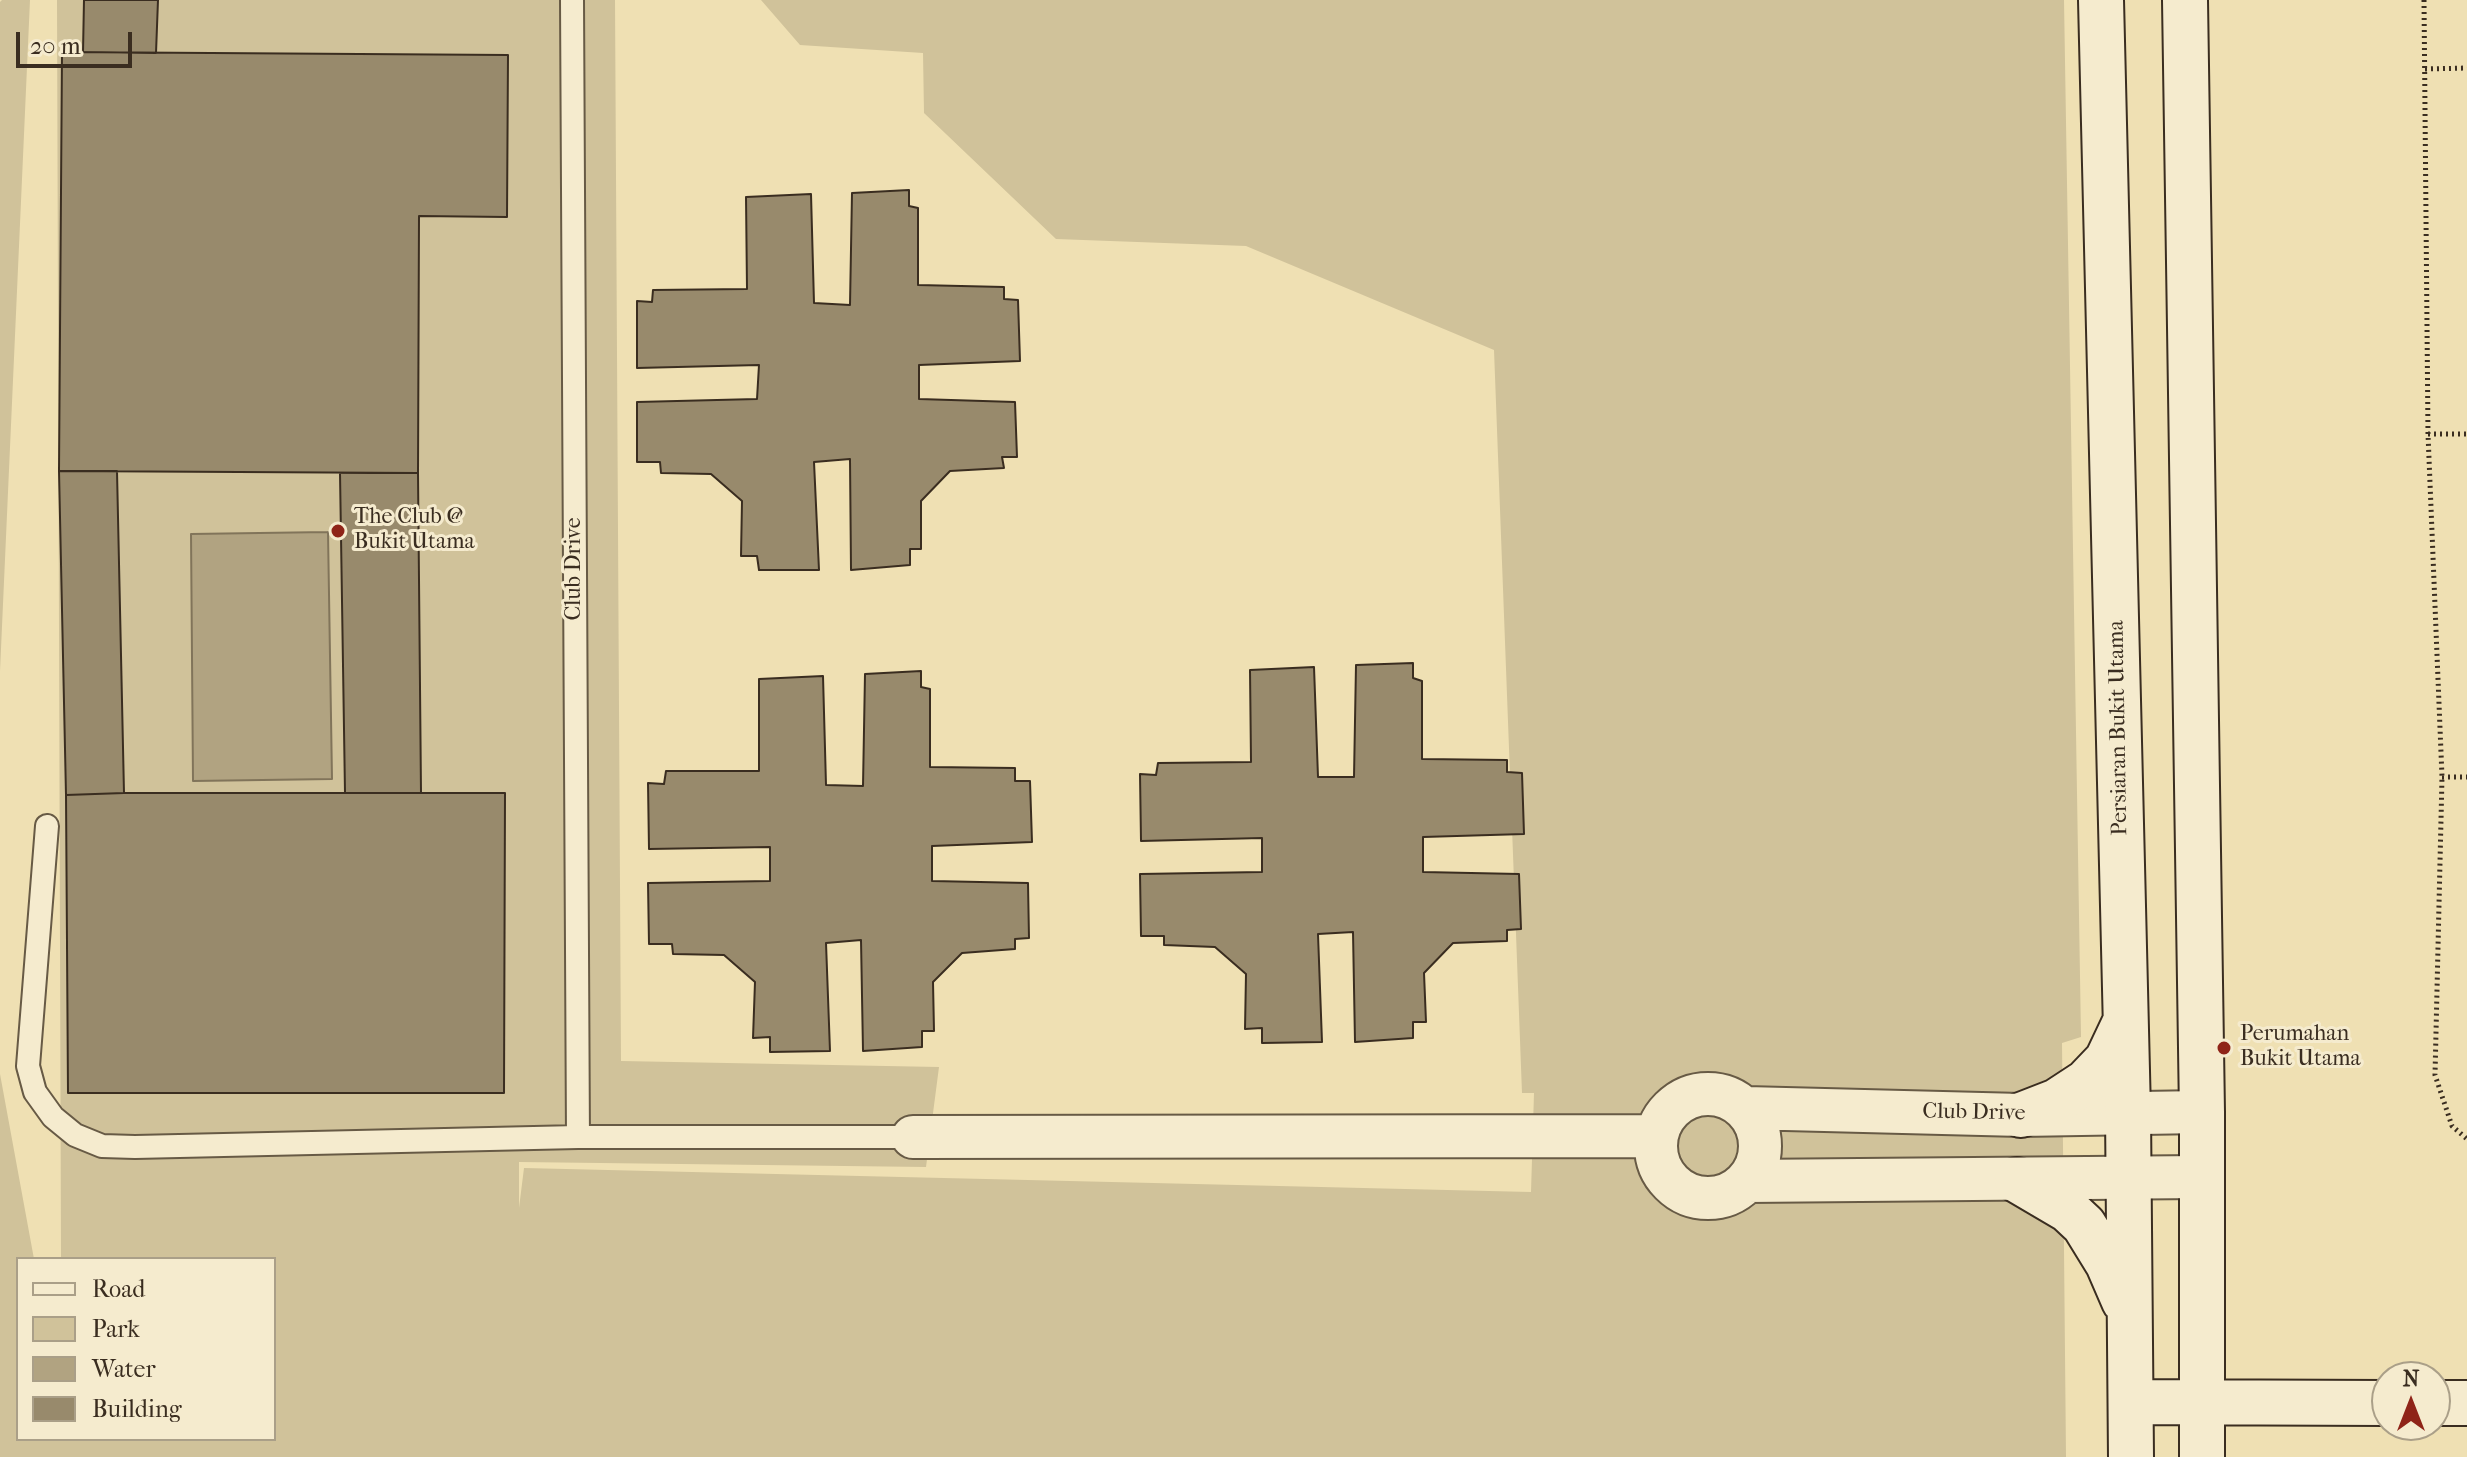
<!DOCTYPE html>
<html>
<head>
<meta charset="utf-8">
<style>
  body { margin:0 }
  #map { position:relative; width:2467px; height:1457px; overflow:hidden; background:#efe0b3; font-family:"IM FELL French Canon",serif }
  canvas { display:block }
  .legend { position:absolute; left:16px; top:1257px; width:260px; height:184px; box-sizing:border-box; background:#f5ebce; border:2px solid #aa9f88; margin:0; padding:10px 14px; list-style:none; font-size:24px; color:#3a2d20 }
  .legend li { display:flex; align-items:center; gap:16px; height:40px }
  .legend b { width:40px; border:2px solid #aa9f88 }
  .north { position:absolute; left:2371px; top:1361px; width:80px; height:80px; box-sizing:border-box; background:#f5ebce; border:2px solid #aa9f88; border-radius:50%; rotate:0deg; font-size:22px; font-weight:700; line-height:32px; text-align:center; color:#3a2d20 }
  .north::after { content:''; display:block; margin:auto; width:28px; height:36px; background:#8f2418; clip-path:polygon(50% 0,100% 100%,50% 72%,0 100%) }
  .scale { position:absolute; left:16px; top:32px; width:116px; height:36px; box-sizing:border-box; border:4px solid #3a2d20; border-top:0; padding-left:10px; font-size:24px; line-height:28px; white-space:nowrap; color:#3a2d20; -webkit-text-stroke:6px #f5ebce; paint-order:stroke }
</style>
</head>
<body>
<div id="map">
<canvas width="2467" height="1457"></canvas>
<ul class="legend">
<li><b style="height:10px;background:#f5ebce"></b>Road</li>
<li><b style="height:22px;background:#d0c29a"></b>Park</li>
<li><b style="height:22px;background:#b1a381"></b>Water</li>
<li><b style="height:22px;background:#988a6c"></b>Building</li>
</ul>
<div class="north">N</div>
<div class="scale">20 m</div>
</div>
<script>
const ctx = document.querySelector('canvas').getContext('2d');
ctx.lineJoin = 'round';
function fill(path, color) { ctx.fillStyle = color; ctx.fill(path, 'evenodd'); }
const shape = rows => new Path2D(rows.map(r => 'M' + r).join(''));
function trace(path, color, width, dash) { ctx.strokeStyle = color; ctx.lineWidth = width; ctx.lineCap = dash ? 'butt' : 'round'; ctx.setLineDash(dash || []); ctx.stroke(path); }
function drawText(font, color, halo, rows, align = 'center') {
  ctx.font = font + ' "IM FELL French Canon",serif'; ctx.lineWidth = 6; ctx.setLineDash([]); ctx.textBaseline = 'middle'; ctx.strokeStyle = halo; ctx.fillStyle = color; for (const [text, x, y, turn = 0] of rows) {
    ctx.save(); ctx.translate(x, y); ctx.rotate((+turn || 0) * Math.PI / 180); ctx.textAlign = isNaN(turn) ? turn : align; if (halo) ctx.strokeText(text, 0, 0); ctx.fillText(text, 0, 0); ctx.restore();
  }
}
fill(shape([
  [2,0,30,0,0,671,0,2],
  [57,0,615,0,621,1061,939,1067,926,1167,519,1162,519,1208,524,1168,1531,1192,1534,1093,1522,1093,1494,350,1246,246,1056,239,924,113,923,53,800,45,761,0,2064,0,2081,1037,2062,1043,2066,1457,0,1457,0,1074,34,1259,18,1259,18,1439,274,1439,274,1259,61,1259]
]), '#d0c29a');
const water = shape([
  [328,532,332,779,193,781,191,534,328,532]
]);
fill(water, '#b1a381');
trace(water, '#81745a', 2);
const building = shape([
  [84,0,158,0,156,53,83,52,84,0],
  [62,52,508,55,507,217,419,216,418,473,59,471,62,52],
  [909,190,909,206,918,208,918,285,1004,287,1004,299,1018,300,1020,361,919,365,919,399,1015,402,1017,457,1002,457,1004,468,950,471,921,501,921,549,910,549,910,565,851,570,850,459,814,462,819,570,759,570,757,556,741,556,742,501,711,474,661,473,660,462,637,462,637,402,757,399,759,365,637,368,637,301,652,302,653,290,747,289,746,197,811,194,814,303,850,305,852,193,909,190],
  [59,471,117,471,124,793,66,795,59,471],
  [340,473,418,473,421,793,345,793,340,473],
  [1413,663,1413,678,1422,681,1422,759,1507,760,1507,772,1522,773,1524,834,1423,837,1423,872,1519,874,1521,929,1507,930,1507,941,1453,943,1424,973,1426,1022,1413,1022,1413,1038,1355,1042,1353,932,1318,934,1322,1042,1262,1043,1262,1028,1245,1029,1246,974,1215,947,1164,945,1164,936,1141,936,1140,874,1262,872,1262,838,1141,841,1140,774,1156,775,1158,763,1251,762,1250,670,1314,667,1318,777,1354,777,1356,665,1413,663],
  [921,671,921,687,930,689,930,767,1015,768,1015,781,1030,781,1032,842,932,846,932,881,1028,883,1029,938,1015,939,1015,949,962,953,933,982,934,1031,922,1031,922,1047,863,1051,861,940,826,943,830,1051,770,1052,770,1037,753,1038,755,982,724,955,673,954,672,944,649,944,648,883,770,881,770,847,649,849,648,783,664,784,666,771,759,771,759,679,823,676,826,785,863,786,865,674,921,671],
  [124,793,505,793,504,1093,68,1093,66,795,124,793]
]);
fill(building, '#988a6c');
trace(building, '#3a2d20', 2);
const lane = shape([
  [572,0,578,1137],
  [47,826,28,1066,35,1092,53,1117,75,1135,102,1146,135,1147,578,1137,913,1137]
]);
const street = shape([
  '1656 1146a52 52 0 1 1 104 0a52 52 0 1 1-104 0Z',
  [1746,1108,2021,1115,2202,1112],
  [913,1137,1656,1136],
  [1747,1181,2200,1177]
]);
const secondary = shape([
  [2101,0,2128,1112,2131,1457],
  [2185,0,2202,1112,2202,1457],
  [2021,1115,2057,1101,2086,1082,2107,1060,2125,1022],
  [2017,1180,2068,1210,2084,1225,2108,1264,2124,1301],
  [2131,1402,2387,1403],
  [2435,1403,2467,1403]
]);
trace(lane, '#675a45', 26);
trace(street, '#675a45', 46);
trace(secondary, '#3a2d20', 48);
trace(shape([
  [2424,0,2428,434,2442,777,2435,1075,2452,1126,2467,1139],
  [2425,69,2467,68],
  [2428,434,2467,434],
  [2442,777,2467,777]
]), '#3a2d20', 5, [2, 4]);
trace(lane, '#f5ebce', 22);
trace(street, '#f5ebce', 42);
trace(secondary, '#f5ebce', 44);
for (const [x, y, r, color] of [
  [338,531,8,"#8f2418"],
  [2224,1048,8,"#8f2418"]
]) { const dot = new Path2D(); dot.arc(x, y, r, 0, 2 * Math.PI); ctx.fillStyle = color; ctx.fill(dot); trace(dot, '#f5ebce', 3); }
drawText('22px', '#3a2d20', '#f5ebce', [
  ["The Club @",354,518],
  ["Bukit Utama",354,543],
  ["Perumahan",2240,1035],
  ["Bukit Utama",2240,1060]
], 'left');
drawText('22px', '#3a2d20', '#f5ebce', [
  ["Club Drive",575,569,-90],
  ["Persiaran Bukit Utama",2119,728,-91],
  ["Club Drive",1974,1113,1]
]);
</script>
</body>
</html>
